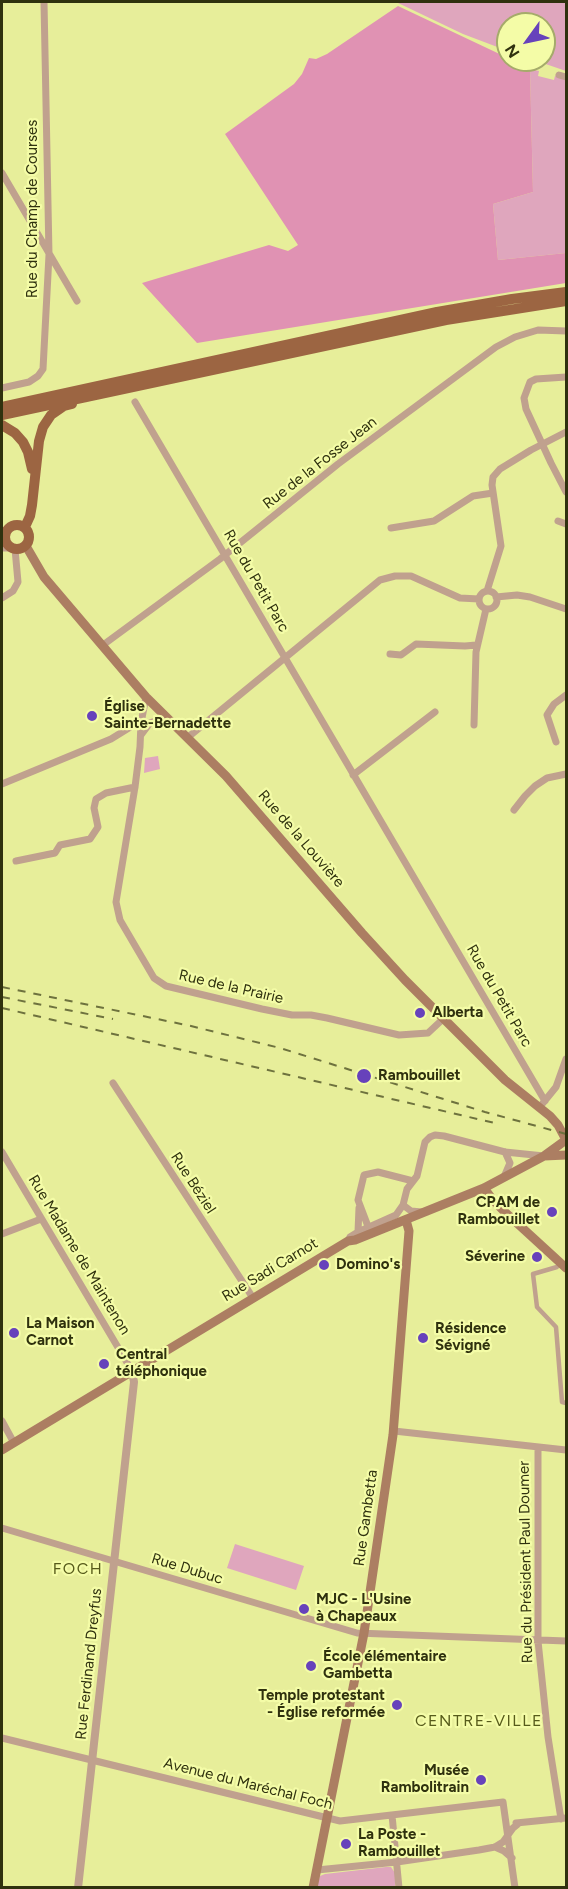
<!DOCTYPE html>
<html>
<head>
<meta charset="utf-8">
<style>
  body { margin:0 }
  #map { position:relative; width:568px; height:1889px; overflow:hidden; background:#e7ee9a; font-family:Figtree,sans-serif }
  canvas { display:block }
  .frame { position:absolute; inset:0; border:3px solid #2f310e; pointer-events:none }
  .north { position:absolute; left:496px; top:12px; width:60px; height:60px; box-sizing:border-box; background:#f4fca7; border:2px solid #a5ab6a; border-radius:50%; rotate:237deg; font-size:16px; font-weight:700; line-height:24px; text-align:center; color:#2f310e }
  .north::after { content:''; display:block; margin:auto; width:21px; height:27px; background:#6742bb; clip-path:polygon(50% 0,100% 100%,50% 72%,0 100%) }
</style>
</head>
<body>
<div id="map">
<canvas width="568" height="1889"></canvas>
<div class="frame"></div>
<div class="north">N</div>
</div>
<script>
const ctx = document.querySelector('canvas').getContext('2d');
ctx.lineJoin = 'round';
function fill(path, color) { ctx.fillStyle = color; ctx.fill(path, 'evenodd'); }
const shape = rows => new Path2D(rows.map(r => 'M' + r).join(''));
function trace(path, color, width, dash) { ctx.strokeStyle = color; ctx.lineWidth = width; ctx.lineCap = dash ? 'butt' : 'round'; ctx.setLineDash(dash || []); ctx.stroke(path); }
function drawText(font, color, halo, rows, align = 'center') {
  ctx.font = font + ' Figtree,sans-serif'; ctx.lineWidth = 4.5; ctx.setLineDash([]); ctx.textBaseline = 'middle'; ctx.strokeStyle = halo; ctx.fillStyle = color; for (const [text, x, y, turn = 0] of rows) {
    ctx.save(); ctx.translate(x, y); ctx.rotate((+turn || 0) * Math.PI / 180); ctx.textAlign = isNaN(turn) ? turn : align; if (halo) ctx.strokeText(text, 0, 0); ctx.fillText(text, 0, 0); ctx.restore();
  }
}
fill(shape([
  [396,2,566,2,566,71,534,60,544,60,544,24,508,24,508,51,463,34],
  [530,69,539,71,538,76,554,80,555,76,566,78,566,253,498,260,493,204,533,192],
  [158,756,160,769,144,773,145,758],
  [235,1544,304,1566,296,1590,227,1568],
  [386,1867,391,1867,395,1873,395,1887,316,1888,320,1876,325,1874]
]), '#dfa6bd');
fill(shape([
  [398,6,508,58,508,60,530,69,533,192,493,204,498,260,566,253,566,283,197,343,142,283,269,245,288,251,298,245,225,134,294,84,302,74,309,58,316,59,327,54]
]), '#e092b3');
trace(shape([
  [561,1263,557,1267,533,1274,537,1307,556,1327,562,1402,566,1403]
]), '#c0a18e', 4.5);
trace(shape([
  [559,75,566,77],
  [2,173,77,301],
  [566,377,536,379,530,382,524,398,526,409,551,463,566,492],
  [2,388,29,382,38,376,43,369,49,255,44,2],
  [135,402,545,1101],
  [558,521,566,524],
  [391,528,434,521,473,496,493,493],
  [2,536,6,533],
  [2,548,12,548],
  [487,591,501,546,492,485,493,477,500,469,531,450,566,432],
  '479 600a9 9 0 1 1 18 0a9 9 0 1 1-18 0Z',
  [496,597,517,595,530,597,566,609],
  [2,598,13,591,18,582,15,549],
  [103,645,220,559,338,464,496,347,515,337,538,330,566,331],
  [390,654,401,655,416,644,465,646,476,645],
  [146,697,141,723,140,747,135,787,116,902,120,920,154,978,166,986,262,1009,292,1015,311,1015,327,1018,399,1035,428,1033,443,1019],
  [474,725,476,652,486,609],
  [141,735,150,723,166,717],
  [187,738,380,580,395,576,411,576,460,598,479,599],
  [556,742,547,715,554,704,566,695],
  [353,775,435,712],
  [2,784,111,739,132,726,141,723],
  [514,810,525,796,535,786,547,778,566,774],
  [16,861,55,853,60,845,90,839,98,827,94,808,96,799,106,793,135,787],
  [113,1083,253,1298],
  [543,1103,556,1087,566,1059],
  [2,1152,132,1371],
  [504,1177,510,1163,505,1152],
  [403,1205,411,1211,422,1212],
  [369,1229,358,1200,364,1175,378,1172,413,1181],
  [358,1232,359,1208],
  [2,1234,41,1219],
  [348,1241,350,1237,358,1232,396,1215,403,1205,407,1189,417,1176,425,1142,430,1137,435,1135,444,1136,505,1152,544,1156],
  [2,1421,14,1443],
  [394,1431,566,1450],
  [538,1447,538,1641,548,1737,561,1819],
  [2,1528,357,1633,566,1641],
  [2,1738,340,1821,503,1802,515,1888],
  [392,1815,399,1888],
  [516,1823,566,1818],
  [495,1847,504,1851,512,1858],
  [317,1870,397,1862,479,1850,495,1847,503,1842,513,1828,518,1824]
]), '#c0a18e', 7);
trace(shape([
  [78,1888,134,1382,132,1371]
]), '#c0a18e', 8);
trace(shape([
  [26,546,44,577,146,697,226,776,362,933,405,980,505,1080,550,1116,558,1125,566,1140],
  [544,1156,566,1155],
  [484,1188,492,1199,506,1213,566,1268],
  [2,1450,348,1241,355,1240,484,1188,544,1156,566,1140],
  [313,1888,364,1633,393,1435,409,1231,406,1220]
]), '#ac7e62', 9);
trace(shape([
  [2,407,437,312,512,299,566,292],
  [2,415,446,320,566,301],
  [2,425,15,433,23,442,28,452,32,469],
  '5 537a12 12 0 1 1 24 0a12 12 0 1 1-24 0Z',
  [25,527,30,516,32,505,39,441,43,427,51,415,64,406,72,404]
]), '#9c6542', 10);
trace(shape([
  [2,987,191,1026,280,1048,485,1112,566,1134],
  [2,997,113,1019],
  [2,1008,499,1124]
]), '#6e723e', 2, [8, 8]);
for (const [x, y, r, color] of [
  [92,716,6,"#6742bb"],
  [420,1013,6,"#6742bb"],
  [364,1076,8,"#6742bb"],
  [552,1212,6,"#6742bb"],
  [537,1257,6,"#6742bb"],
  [324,1265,6,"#6742bb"],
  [14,1333,6,"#6742bb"],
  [423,1338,6,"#6742bb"],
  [104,1364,6,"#6742bb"],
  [304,1609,6,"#6742bb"],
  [311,1666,6,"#6742bb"],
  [397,1705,6,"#6742bb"],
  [481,1780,6,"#6742bb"],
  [346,1844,6,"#6742bb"]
]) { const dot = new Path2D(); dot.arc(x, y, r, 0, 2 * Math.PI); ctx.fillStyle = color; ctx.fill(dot); trace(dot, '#f4fca7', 2); }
drawText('15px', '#2f310e', '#f4fca7', [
  ["Rue du Champ de Courses",33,209,-90],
  ["Rue de la Fosse Jean",320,463,-38],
  ["Rue du Petit Parc",256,581,60],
  ["Rue de la Louvière",301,839,49],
  ["Rue de la Prairie",231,987,13],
  ["Rue du Petit Parc",499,996,60],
  ["Rue Béziel",193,1183,57],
  ["Rue Madame de Maintenon",79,1255,59],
  ["Rue Sadi Carnot",270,1270,-31],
  ["Rue Gambetta",366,1518,-82],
  ["Rue du Président Paul Doumer",526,1562,-91],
  ["Rue Dubuc",187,1569,17],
  ["Rue Ferdinand Dreyfus",89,1664,-84],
  ["Avenue du Maréchal Foch",248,1784,14]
]);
drawText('bold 15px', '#2f310e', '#f4fca7', [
  ["Église",104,707],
  ["Sainte-Bernadette",104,724],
  ["Alberta",432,1013],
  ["Rambouillet",378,1076],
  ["CPAM de",540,1203,"right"],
  ["Rambouillet",540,1220,"right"],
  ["Séverine",525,1257,"right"],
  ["Domino's",336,1265],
  ["La Maison",26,1324],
  ["Carnot",26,1341],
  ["Résidence",435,1329],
  ["Sévigné",435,1346],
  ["Central",116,1355],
  ["téléphonique",116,1372],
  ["MJC - L'Usine",316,1600],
  ["à Chapeaux",316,1617],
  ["École élémentaire",323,1657],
  ["Gambetta",323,1674],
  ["Temple protestant",385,1696,"right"],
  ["- Église reformée",385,1713,"right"],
  ["Musée",469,1771,"right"],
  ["Rambolitrain",469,1788,"right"],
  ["La Poste -",358,1835],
  ["Rambouillet",358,1852]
], 'left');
ctx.letterSpacing = '1.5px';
drawText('16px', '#575b1b', '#f4fca7', [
  ["FOCH",78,1569],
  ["CENTRE-VILLE",479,1721]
]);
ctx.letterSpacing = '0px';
</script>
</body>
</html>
